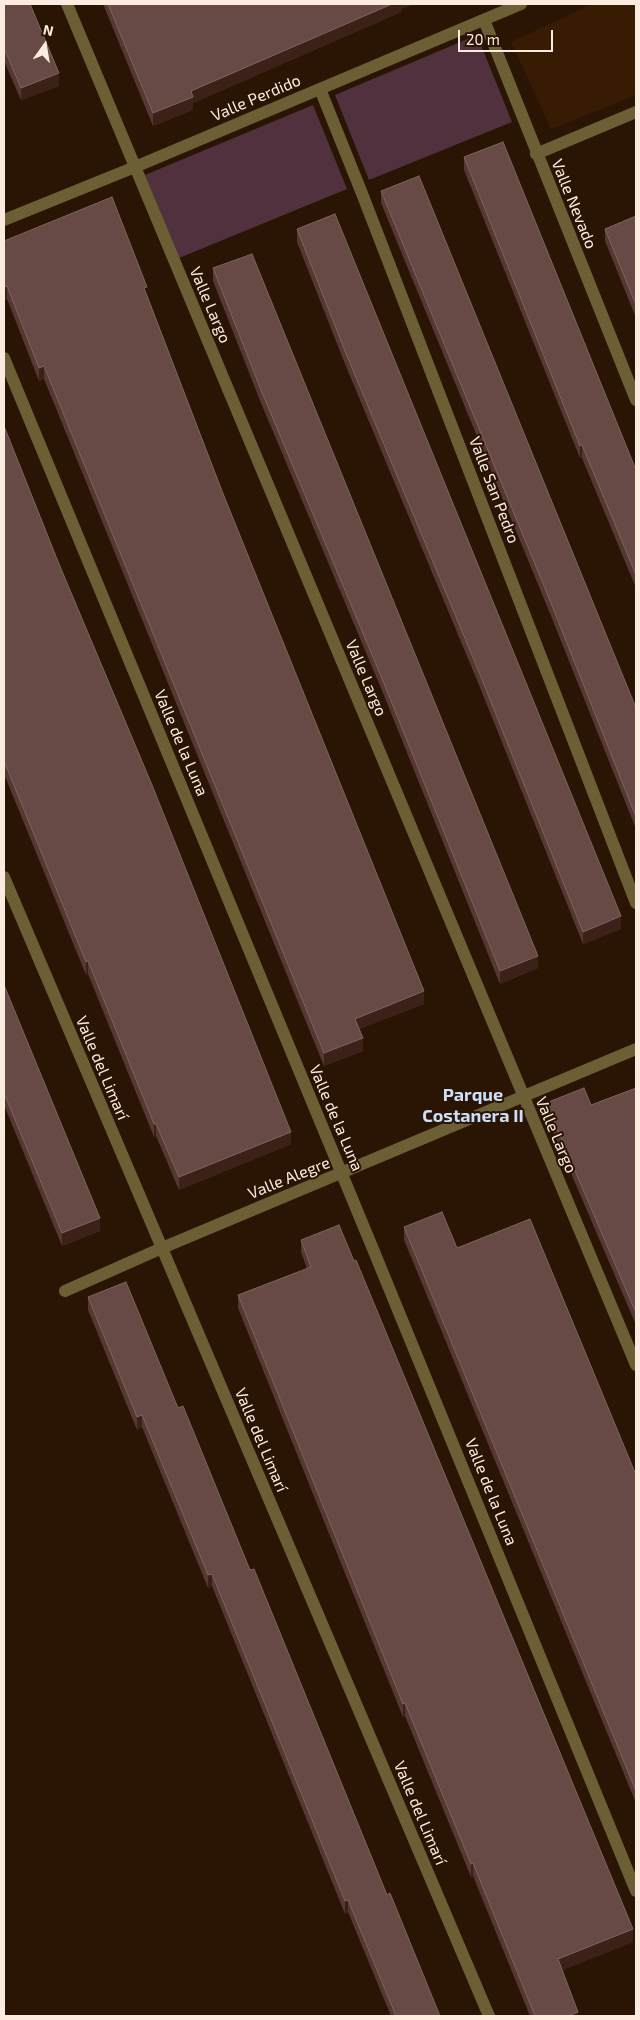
<!DOCTYPE html>
<html>
<head>
<meta charset="utf-8">
<style>
  body { margin:0 }
  #map { position:relative; width:640px; height:2020px; overflow:hidden; background:#2a1403; font-family:"Exo 2",sans-serif }
  canvas { display:block }
  .frame { position:absolute; inset:0; border:5px solid #fcece0; pointer-events:none }
  .north { position:absolute; left:20px; top:20px; width:50px; height:50px; -webkit-text-stroke:4px #2a1403; paint-order:stroke; rotate:13deg; font-size:14px; font-weight:700; line-height:20px; text-align:center; color:#fcece0 }
  .north::after { content:''; display:block; margin:auto; width:18px; height:22px; background:#fcece0; clip-path:polygon(50% 0,100% 100%,50% 72%,0 100%) }
  .scale { position:absolute; left:458px; top:30px; width:95px; height:22px; box-sizing:border-box; border:2px solid #fcece0; border-top:0; padding-left:6px; font-size:15px; line-height:18px; white-space:nowrap; color:#fcece0; -webkit-text-stroke:4px #2a1403; paint-order:stroke }
</style>
</head>
<body>
<div id="map">
<canvas width="640" height="2020"></canvas>
<div class="frame"></div>
<div class="north">N</div>
<div class="scale">20 m</div>
</div>
<script>
const ctx = document.querySelector('canvas').getContext('2d');
ctx.lineJoin = 'round';
function fill(path, color) { ctx.fillStyle = color; ctx.fill(path, 'evenodd'); }
const shape = rows => new Path2D(rows.map(r => 'M' + r).join(''));
function trace(path, color, width, dash) { ctx.strokeStyle = color; ctx.lineWidth = width; ctx.lineCap = dash ? 'butt' : 'round'; ctx.setLineDash(dash || []); ctx.stroke(path); }
function drawText(font, color, halo, rows, align = 'center') {
  ctx.font = font + ' "Exo 2",sans-serif'; ctx.lineWidth = 4; ctx.setLineDash([]); ctx.textBaseline = 'middle'; ctx.strokeStyle = halo; ctx.fillStyle = color; for (const [text, x, y, turn = 0] of rows) {
    ctx.save(); ctx.translate(x, y); ctx.rotate((+turn || 0) * Math.PI / 180); ctx.textAlign = isNaN(turn) ? turn : align; if (halo) ctx.strokeText(text, 0, 0); ctx.fillText(text, 0, 0); ctx.restore();
  }
}
fill(shape([
  [592,4,636,4,636,95,551,129,511,42]
]), '#371b03');
fill(shape([
  [477,35,512,122,369,180,335,95],
  [313,105,347,189,179,258,145,175]
]), '#52313f');
trace(shape([
  [67,4,636,1365],
  [484,20,636,400],
  [320,89,363,196,636,903],
  [536,154,636,112],
  [4,220,135,167,521,4],
  [4,358,373,1249,636,1891],
  [4,877,489,2016],
  [65,1291,162,1248,636,1049]
]), '#6d5f35', 12);
fill(shape([
  [4,4,59,86,21,100,4,61],
  [103,4,414,4,401,9,401,12,193,103,193,110,153,126],
  [464,157,636,470,636,588,582,458,580,458,464,170],
  [381,191,636,708,636,829,551,616,381,203],
  [636,216,636,318,605,241,605,229],
  [297,229,621,929,583,944,479,685,345,364,297,242],
  [4,241,147,295,222,491,424,1004,359,1029,363,1051,324,1066,44,379,39,381,7,299,4,300],
  [213,268,538,968,500,984,383,693,261,403,213,281],
  [4,426,291,1144,179,1190,156,1136,154,1137,88,974,86,975,4,774],
  [4,985,100,1231,62,1246,4,1105],
  [636,1088,636,1325,546,1115,546,1103,591,1105],
  [404,1227,457,1248,636,1475,636,1803,404,1240],
  [301,1240,633,1942,562,1970,578,2016,530,2016,473,1876,471,1877,405,1716,403,1717,238,1308,238,1295,307,1269,301,1252],
  [88,1297,178,1408,250,1570,387,1895,440,2016,391,2016,348,1912,345,1914,212,1586,208,1588,142,1427,137,1430,88,1310]
]), '#553734');
fill(shape([
  [392,4,414,4,401,9,401,12,193,103,193,110,153,126,153,113,191,91],
  [59,73,59,86,21,100,21,88],
  [7,286,7,299,4,300,4,287],
  [44,366,44,379,39,381,39,368],
  [582,445,582,458,580,458,580,446],
  [621,916,621,929,583,944,583,932],
  [538,956,538,968,500,984,500,971],
  [88,961,88,974,86,975,86,962],
  [424,991,424,1004,355,1031,355,1019],
  [363,1038,363,1051,324,1066,324,1053],
  [154,1124,156,1124,156,1136,154,1137],
  [291,1132,291,1144,179,1190,179,1177],
  [100,1218,100,1231,62,1246,62,1233],
  [142,1415,142,1427,137,1430,137,1417],
  [212,1574,212,1586,208,1588,208,1575],
  [405,1703,405,1716,403,1717,403,1704],
  [473,1863,473,1876,471,1877,471,1864],
  [348,1900,348,1912,345,1914,345,1901],
  [633,1929,633,1942,558,1972,558,1959],
  [578,2012,578,2016,568,2016]
]), '#3c2119');
const building = shape([
  [4,4,30,4,59,73,21,88,4,48,4,4],
  [108,4,392,4,191,91,193,97,153,113,108,4],
  [503,142,636,470,636,575,582,445,580,446,464,157,503,142],
  [419,176,636,708,636,817,551,603,381,191,419,176],
  [112,197,147,287,144,288,222,491,424,991,355,1019,363,1038,324,1053,44,366,39,368,7,286,4,287,4,241,112,197],
  [335,214,621,916,583,932,479,672,345,351,297,229,335,214],
  [636,216,636,305,605,229,636,216],
  [252,254,538,956,500,971,383,681,261,390,213,268,252,254],
  [4,426,59,564,152,785,291,1132,179,1177,156,1124,154,1124,88,961,86,962,4,761,4,426],
  [4,985,100,1218,62,1233,4,1093,4,985],
  [584,1088,591,1105,636,1088,636,1313,546,1103,584,1088],
  [442,1212,457,1248,530,1219,636,1475,636,1791,404,1227,442,1212],
  [339,1225,354,1261,356,1260,633,1929,558,1959,578,2012,568,2016,535,2016,473,1863,471,1864,405,1703,403,1704,238,1295,311,1267,301,1240,339,1225],
  [126,1282,178,1408,183,1406,250,1570,254,1569,374,1863,387,1895,390,1893,440,2016,396,2016,348,1900,345,1901,212,1574,208,1575,142,1415,137,1417,88,1297,126,1282]
]);
fill(building, '#674a46');
trace(building, '#7e645e', 1);
drawText('16px', '#fcece0', '#2a1403', [
  ["Valle Perdido",256,98,-23],
  ["Valle Nevado",574,204,68],
  ["Valle Largo",210,305,67],
  ["Valle San Pedro",494,490,69],
  ["Valle Largo",366,678,67],
  ["Valle de la Luna",181,743,67],
  ["Valle del Limarí",102,1068,67],
  ["Valle de la Luna",336,1118,67],
  ["Valle Largo",556,1135,67],
  ["Valle Alegre",289,1178,-22],
  ["Valle del Limarí",261,1440,67],
  ["Valle de la Luna",491,1492,68],
  ["Valle del Limarí",420,1813,67]
]);
drawText('bold 18px', '#cbdff7', '#2a1403', [
  ["Parque",473,1095],
  ["Costanera II",473,1116]
]);
</script>
</body>
</html>
